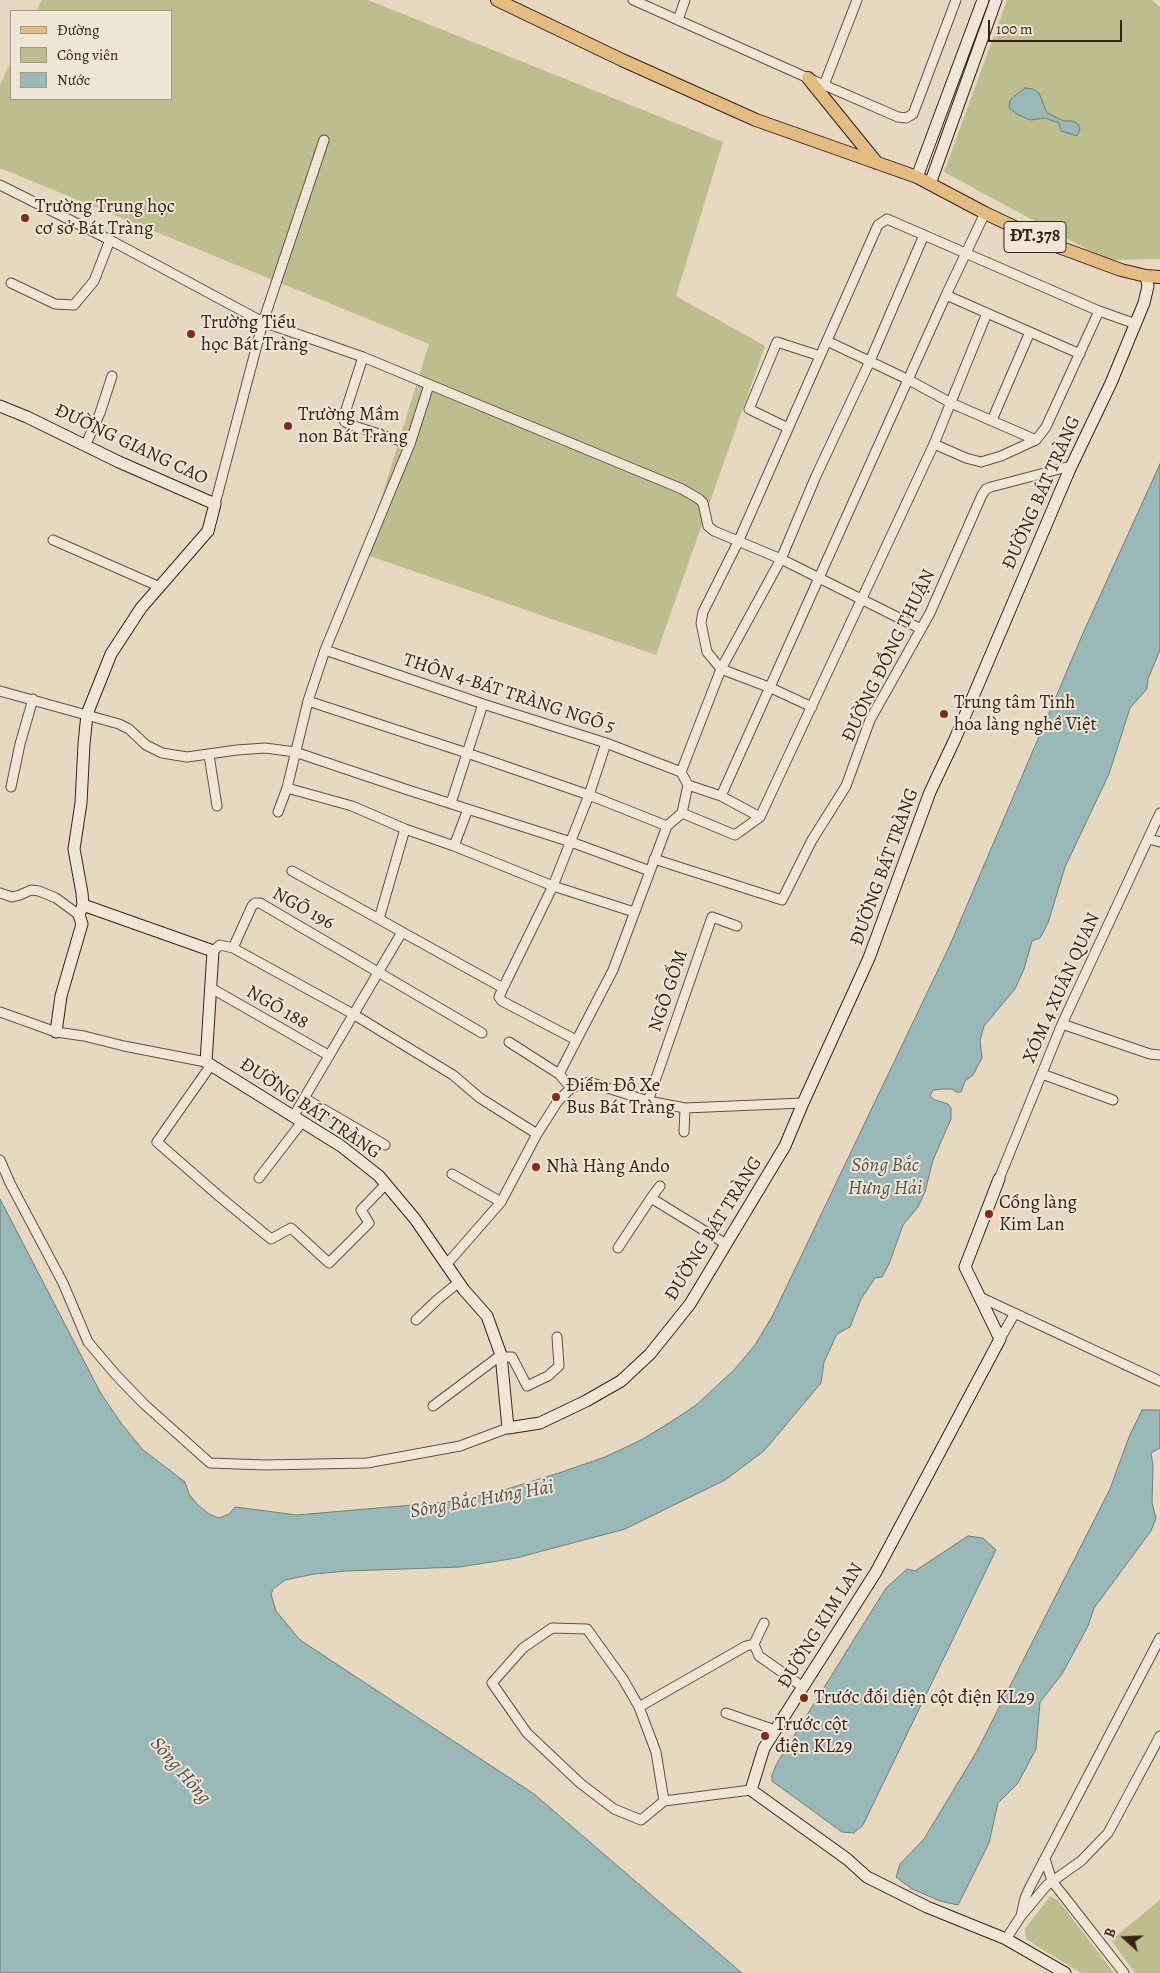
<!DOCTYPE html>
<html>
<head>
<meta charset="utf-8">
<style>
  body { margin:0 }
  #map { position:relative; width:1160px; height:1973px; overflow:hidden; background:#e7d9bf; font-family:Alegreya,serif }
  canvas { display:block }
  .legend { position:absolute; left:10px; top:10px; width:162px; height:90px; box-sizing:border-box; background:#efe6d5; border:1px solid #a59889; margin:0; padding:6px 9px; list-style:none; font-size:15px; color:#372218 }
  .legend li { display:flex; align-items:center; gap:10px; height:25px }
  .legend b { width:25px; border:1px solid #a59889 }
  .north { position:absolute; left:1100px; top:1913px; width:50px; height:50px; -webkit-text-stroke:4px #efe6d5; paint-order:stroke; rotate:290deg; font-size:14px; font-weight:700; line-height:20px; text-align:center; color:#372218 }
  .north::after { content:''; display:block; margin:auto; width:18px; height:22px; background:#372218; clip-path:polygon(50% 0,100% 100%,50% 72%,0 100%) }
  .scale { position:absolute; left:988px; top:20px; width:134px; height:22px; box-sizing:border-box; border:2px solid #372218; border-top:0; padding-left:6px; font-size:15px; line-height:18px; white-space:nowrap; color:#372218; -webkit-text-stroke:4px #efe6d5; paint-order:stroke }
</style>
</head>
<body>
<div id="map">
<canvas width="1160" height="1973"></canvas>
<ul class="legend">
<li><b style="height:6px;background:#e4bc80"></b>Đường</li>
<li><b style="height:14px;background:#bcbe8e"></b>Công viên</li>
<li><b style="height:14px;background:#98b9b8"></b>Nước</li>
</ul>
<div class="north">B</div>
<div class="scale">100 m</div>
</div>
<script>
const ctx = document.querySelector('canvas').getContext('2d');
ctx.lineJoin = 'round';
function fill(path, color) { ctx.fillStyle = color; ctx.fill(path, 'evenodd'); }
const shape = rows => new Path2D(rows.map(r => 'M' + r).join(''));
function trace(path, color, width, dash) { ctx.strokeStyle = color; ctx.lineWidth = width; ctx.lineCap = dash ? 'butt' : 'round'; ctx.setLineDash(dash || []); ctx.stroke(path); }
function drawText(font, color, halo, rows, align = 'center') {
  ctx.font = font + ' Alegreya,serif'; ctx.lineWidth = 4; ctx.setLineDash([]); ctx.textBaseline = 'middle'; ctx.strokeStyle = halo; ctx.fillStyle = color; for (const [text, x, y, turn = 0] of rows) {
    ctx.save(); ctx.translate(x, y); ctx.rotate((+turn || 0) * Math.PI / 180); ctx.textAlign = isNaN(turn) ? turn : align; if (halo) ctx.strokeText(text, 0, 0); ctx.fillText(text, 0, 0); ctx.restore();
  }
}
fill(shape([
  [42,0,368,0,723,142,676,296,765,346,656,655,364,554,429,344,0,168,0,85,11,62,11,99,171,99,171,11,36,11],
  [1007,0,1152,0,1160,7,1160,259,1107,260,944,172],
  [1050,1896,1059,1901,1114,1973,1081,1973,1026,1939,1025,1929],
  [1160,1900,1160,1973,1135,1973,1111,1940]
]), '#bcbe8e');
const water = shape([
  [1025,88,1033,89,1039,93,1047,113,1064,121,1073,121,1078,124,1080,129,1077,136,1061,131,1059,123,1045,118,1031,120,1018,115,1009,108,1010,100,1025,88],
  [1160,464,1160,650,1148,679,1147,689,1130,708,1109,774,1065,867,1048,923,1040,938,1032,941,1024,969,1015,989,984,1026,980,1040,982,1058,973,1075,965,1081,961,1092,956,1092,952,1089,943,1089,933,1090,930,1096,935,1100,948,1104,951,1108,951,1119,933,1160,925,1192,918,1207,903,1225,889,1264,882,1277,875,1278,861,1299,850,1327,837,1334,824,1362,821,1383,764,1451,725,1480,625,1529,516,1558,460,1567,347,1571,314,1574,285,1580,273,1589,271,1594,276,1611,300,1640,534,1794,742,1973,0,1973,0,1199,100,1392,121,1423,142,1449,185,1482,189,1494,197,1504,209,1514,219,1518,229,1514,235,1507,297,1515,447,1502,494,1493,559,1473,605,1457,643,1439,672,1421,695,1406,734,1370,755,1345,773,1315,950,945,1084,631,1160,464],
  [1142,1410,1160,1410,1160,1448,1151,1453,1153,1466,1152,1503,1156,1518,1151,1531,1094,1608,1088,1626,1062,1674,1040,1702,1036,1749,1018,1783,998,1803,989,1843,958,1905,940,1901,912,1889,896,1877,900,1864,924,1839,977,1751,1110,1489,1129,1437,1142,1410],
  [968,1536,983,1538,996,1550,863,1825,854,1833,842,1832,772,1781,772,1775,777,1763,886,1588,907,1569,915,1571,968,1536]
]);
fill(water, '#98b9b8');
trace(water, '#717d78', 1);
const street = shape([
  [633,0,808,78,898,117,906,118,913,114,956,0],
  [678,20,685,0],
  [824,85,857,0],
  [0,185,110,240,263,322,363,357,682,489,699,499,703,503,708,526,714,531,781,559,921,629],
  [924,235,870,361,816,476,781,559,721,669,681,772,688,785,721,796,760,817,934,444,966,458,981,462,1001,456,1036,440,1046,427,1099,311,1136,324],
  [11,283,55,304,74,305,94,281,110,240],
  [946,295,985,213],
  [827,341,909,380,951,403,1036,440],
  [363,357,343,419,345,422,351,425,410,444],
  [992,420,1030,332],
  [788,428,749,409,777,342,820,356],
  [86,444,100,413,112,376],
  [934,444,987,313],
  [215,504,263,322,324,140],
  [53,540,160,587],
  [325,650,483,704,606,743,681,772],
  [0,691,119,724,129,729,146,745,162,753,187,757,237,750,265,748,295,752,408,790,571,842,650,871],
  [308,701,467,753,589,795,667,826,613,970,559,1074,571,1088],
  [812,707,771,688,721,669,707,652,701,623,703,612,738,542,878,225,887,219,1099,311],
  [209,755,217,806],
  [688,785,682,813,735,835,760,817],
  [11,787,20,744,33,699],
  [287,788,352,806,405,829,454,846,553,886,634,912],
  [721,796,946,295,1080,354],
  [451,803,483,704],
  [278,812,287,788,308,701,325,650,410,444,429,385],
  [667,826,682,813],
  [1149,839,1160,842],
  [454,846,468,809],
  [654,859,782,900,812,840,846,786,870,720,930,613,982,495,986,489,991,487,1071,466],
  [292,871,379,919],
  [0,893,12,897,20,895,31,890,39,891,56,898,79,915],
  [402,932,503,988,553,886,589,795,606,743],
  [233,948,252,906,255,903,260,903,482,1033],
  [213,951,220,945,233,948,353,1014,453,1075,480,1098,537,1134],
  [211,988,328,1055],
  [503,988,499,997,502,1001,576,1040],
  [0,1012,56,1032,84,1036,124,1046,206,1062],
  [1062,1024,1150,1054,1160,1055],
  [509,1042,559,1074],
  [211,1065,157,1142,220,1197,271,1239,291,1228,329,1263,369,1223,361,1210,386,1184],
  [1042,1074,1113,1100],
  [304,1098,385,1145],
  [648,1101,712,917,737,926],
  [293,1117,402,932,379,919,405,829],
  [684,1132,685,1108],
  [0,1160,10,1183,63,1283,88,1342,116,1375,144,1404,210,1463,265,1465,367,1463,460,1446,508,1428],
  [452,1174,501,1202],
  [259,1178,302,1122],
  [999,1179,1062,1024,1160,813],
  [651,1198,660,1186],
  [618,1248,651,1198,726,1244],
  [446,1265,501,1202,537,1134,558,1101,571,1088,589,1082,648,1101,685,1108,803,1103],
  [980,1297,1160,1381],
  [416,1320,437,1300,459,1282],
  [1000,1339,1015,1313],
  [502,1357,512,1357,527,1386,548,1376,559,1366,557,1337],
  [433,1406,501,1355],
  [764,1623,754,1644,759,1656,803,1687],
  [639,1707,746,1646,754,1644],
  [726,1713,775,1730],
  [664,1801,641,1820,614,1809,580,1783,527,1733,492,1683,523,1648,552,1628,587,1629,623,1679,639,1707,656,1752,664,1801,751,1790],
  [1045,1859,1052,1881,1124,1973],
  [1021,1916,1025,1898,1029,1889,1160,1638],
  [1006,1939,1021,1916,1047,1885,1081,1861,1108,1833,1160,1736]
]);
const secondary = shape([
  [917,177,983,0],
  [930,184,996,0],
  [0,406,27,417,119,462,215,504,208,531,141,608,111,654,87,714,84,744,81,803,74,849,82,893,83,905,79,915,82,924,61,996,56,1032],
  [83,905,213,951,206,1062,341,1146,379,1176,415,1219,464,1290,487,1316,501,1355,508,1428,540,1423,586,1401,621,1381,650,1354,690,1304,785,1146,803,1103,869,958,930,792,955,739,1069,471,1111,383,1144,303,1148,286,1146,276],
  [999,1179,965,1267,1000,1339,876,1572,764,1748,751,1790,847,1859,867,1877,927,1907,1006,1939,1065,1973]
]);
const primary = shape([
  [497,0,622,60,756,120,917,177,985,213,1048,243,1121,270,1146,276,1160,277],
  [808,78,877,163]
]);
trace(street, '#635042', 11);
trace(secondary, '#372218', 13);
trace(primary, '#372218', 14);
trace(street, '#efe6d5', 9);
trace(secondary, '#efe6d5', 11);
trace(primary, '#e4bc80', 12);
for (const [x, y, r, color] of [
  [25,218,5,"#8f2418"],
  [191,334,5,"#8f2418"],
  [288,426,5,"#8f2418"],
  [944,714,5,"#8f2418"],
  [556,1097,5,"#8f2418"],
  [536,1167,5,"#8f2418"],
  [989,1214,5,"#8f2418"],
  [804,1698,5,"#8f2418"],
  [765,1736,5,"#8f2418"]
]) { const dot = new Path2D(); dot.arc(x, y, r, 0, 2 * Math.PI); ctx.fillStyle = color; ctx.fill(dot); trace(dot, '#efe6d5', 2); }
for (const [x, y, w] of [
  [1035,237,62]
]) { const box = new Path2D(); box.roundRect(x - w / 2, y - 15.5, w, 31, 4); ctx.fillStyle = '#efe6d5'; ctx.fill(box); trace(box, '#372218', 1); }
drawText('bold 18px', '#372218', null, [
  ["ĐT.378",1035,237]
]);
drawText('19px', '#372218', '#efe6d5', [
  ["Trường Trung học",35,207],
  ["cơ sở Bát Tràng",35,229],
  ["Trường Tiểu",201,323],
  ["học Bát Tràng",201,345],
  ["Trường Mầm",298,415],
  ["non Bát Tràng",298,437],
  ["Trung tâm Tinh",954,703],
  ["hoa làng nghề Việt",954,725],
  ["Điểm Đỗ Xe",566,1086],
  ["Bus Bát Tràng",566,1108],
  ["Nhà Hàng Ando",546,1167],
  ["Cổng làng",999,1203],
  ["Kim Lan",999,1225],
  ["Trước đối diện cột điện KL29",814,1698],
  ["Trước cột",775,1725],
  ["điện KL29",775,1747]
], 'left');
drawText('19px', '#372218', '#efe6d5', [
  ["ĐƯỜNG GIANG CAO",131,445,25],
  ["ĐƯỜNG BÁT TRÀNG",1042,493,-66],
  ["ĐƯỜNG ĐỒNG THUẬN",889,656,-64],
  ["THÔN 4-BÁT TRÀNG NGÕ 5",509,694,18],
  ["ĐƯỜNG BÁT TRÀNG",885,867,-70],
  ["NGÕ 196",303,909,29],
  ["XÓM 4 XUÂN QUAN",1062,988,-66],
  ["NGÕ GỐM",669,991,-71],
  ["NGÕ 188",277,1008,30],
  ["ĐƯỜNG BÁT TRÀNG",310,1109,34],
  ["ĐƯỜNG BÁT TRÀNG",714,1229,-58],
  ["ĐƯỜNG KIM LAN",821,1626,-58]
]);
drawText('italic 20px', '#544f48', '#efe6d5', [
  ["Sông Bắc",885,1166],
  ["Hưng Hải",885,1189],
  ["Sông Bắc Hưng Hải",482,1500,-10],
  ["Sông Hồng",180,1771,49]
]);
</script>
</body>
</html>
